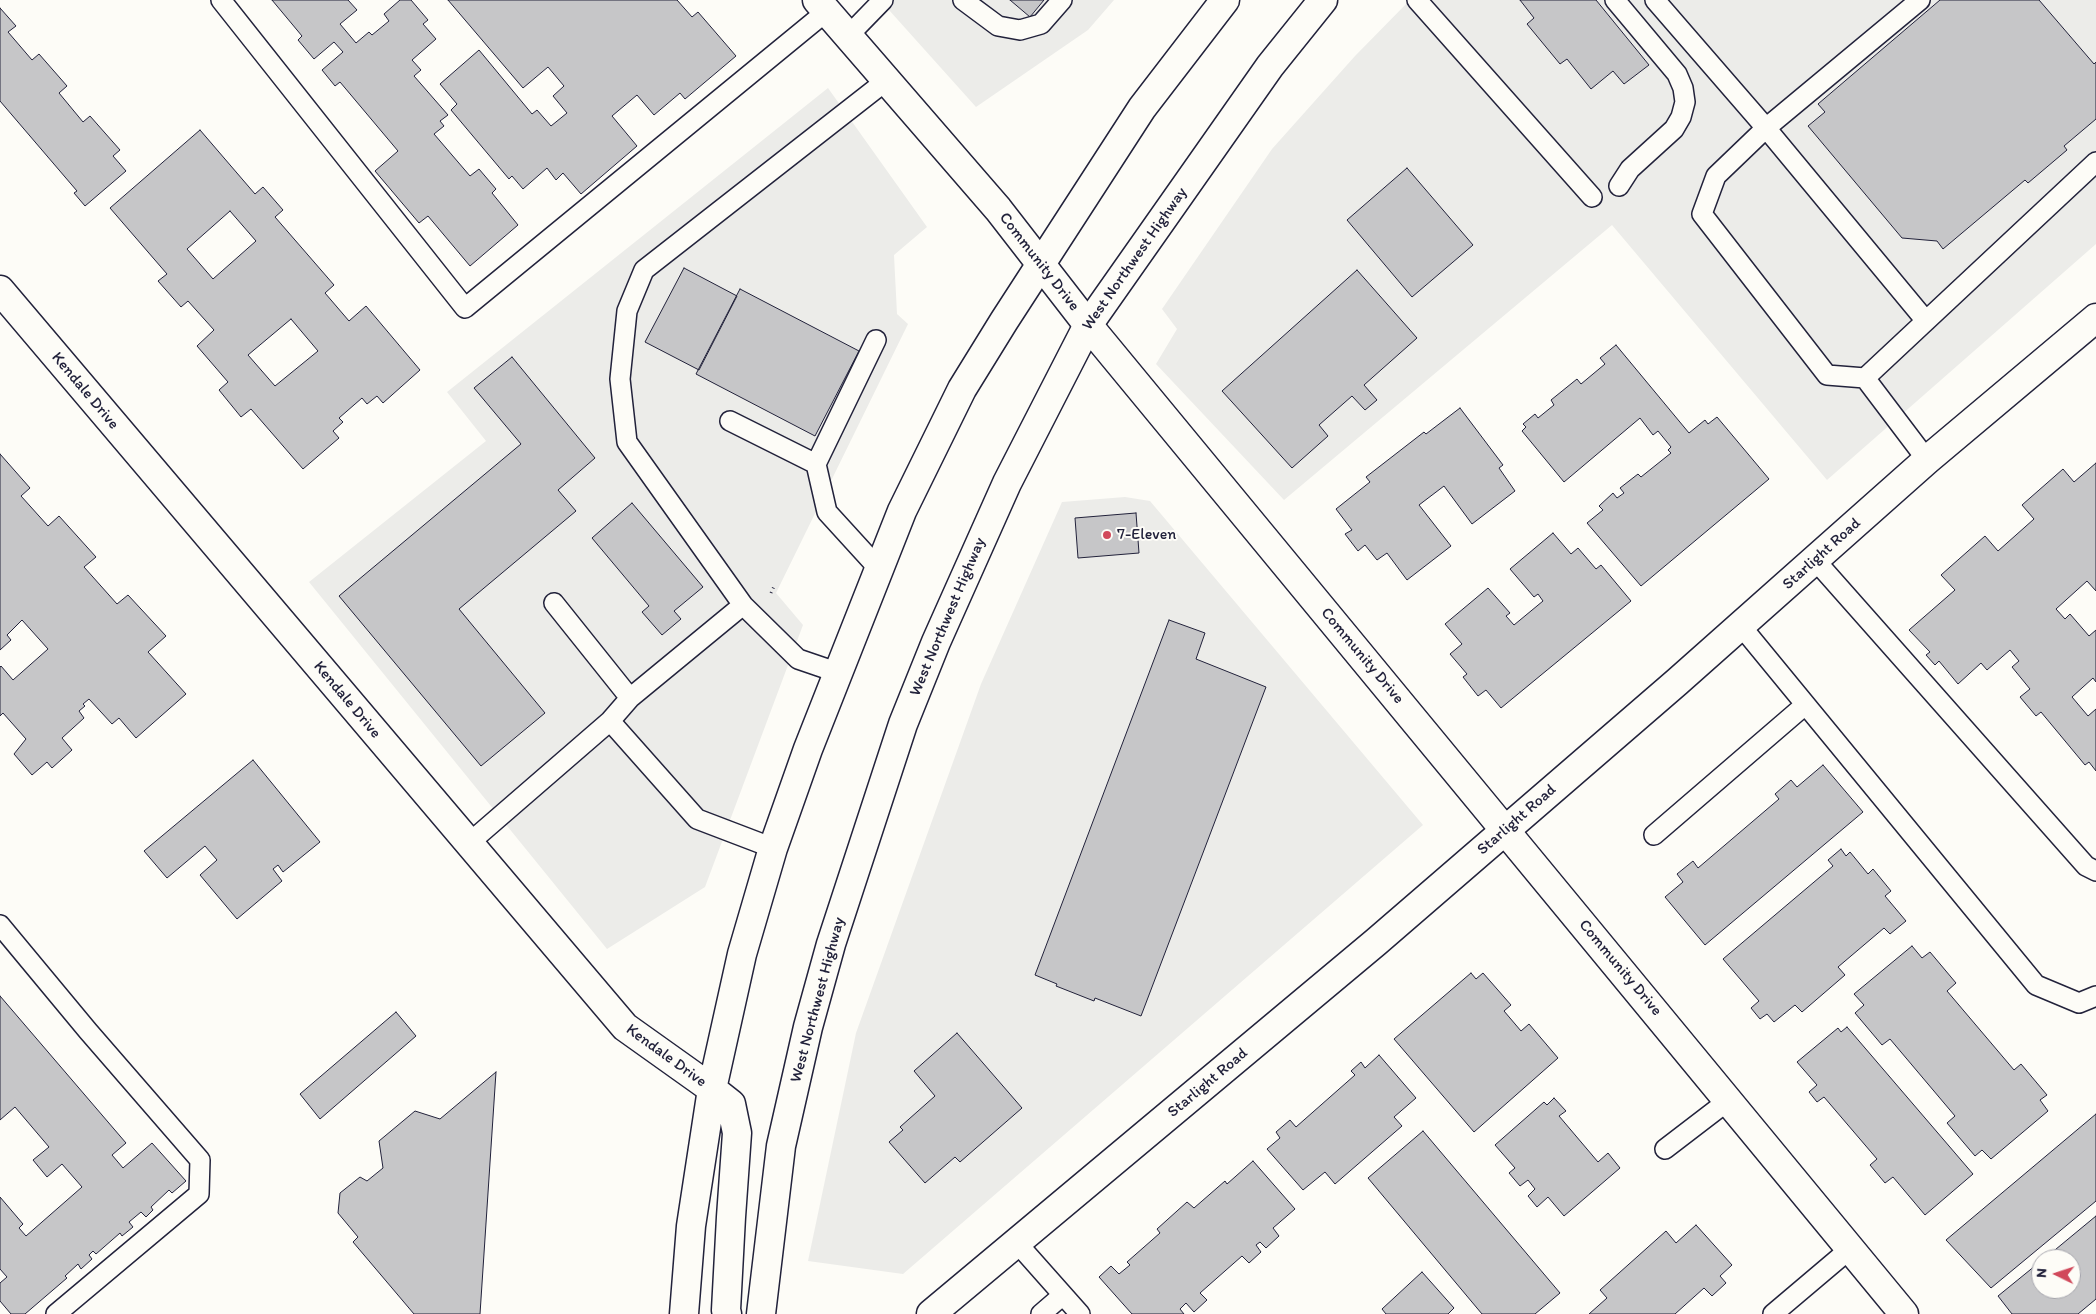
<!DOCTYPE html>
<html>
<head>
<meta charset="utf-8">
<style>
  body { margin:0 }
  #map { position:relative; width:2096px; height:1314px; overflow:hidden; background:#fdfcf7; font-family:Itim,sans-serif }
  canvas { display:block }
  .north { position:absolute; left:2031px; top:1249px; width:50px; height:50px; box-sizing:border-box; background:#fdfcf7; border:1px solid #a5a5ac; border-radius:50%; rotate:274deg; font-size:14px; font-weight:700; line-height:20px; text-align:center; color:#22223b }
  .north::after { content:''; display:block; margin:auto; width:18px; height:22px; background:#d1495b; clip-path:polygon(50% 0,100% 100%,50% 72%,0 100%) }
</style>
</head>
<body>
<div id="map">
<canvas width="2096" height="1314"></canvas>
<div class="north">N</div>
</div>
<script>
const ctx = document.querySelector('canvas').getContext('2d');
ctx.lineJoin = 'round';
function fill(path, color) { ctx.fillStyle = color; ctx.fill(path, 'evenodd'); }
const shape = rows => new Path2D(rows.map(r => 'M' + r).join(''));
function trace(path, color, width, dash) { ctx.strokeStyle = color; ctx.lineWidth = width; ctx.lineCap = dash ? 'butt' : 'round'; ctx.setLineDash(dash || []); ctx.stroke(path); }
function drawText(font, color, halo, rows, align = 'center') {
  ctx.font = font + ' Itim,sans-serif'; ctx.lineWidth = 4; ctx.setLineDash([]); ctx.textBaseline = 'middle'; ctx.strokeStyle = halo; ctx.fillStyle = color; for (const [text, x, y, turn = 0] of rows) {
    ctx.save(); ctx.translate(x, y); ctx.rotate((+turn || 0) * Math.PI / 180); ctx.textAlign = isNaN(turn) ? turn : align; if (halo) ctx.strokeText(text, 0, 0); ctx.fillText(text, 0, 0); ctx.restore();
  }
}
fill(shape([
  [880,0,1114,0,1088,30,976,107],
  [1410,0,2096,0,2096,244,1827,480,1612,225,1284,500,1156,364,1177,329,1162,309,1272,149,1355,56],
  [828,88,927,227,894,255,897,314,908,324,776,593,803,625,705,887,607,949,309,582,486,441,447,392],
  [1125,497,1150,501,1423,825,903,1274,808,1261,856,1033,981,684,1062,502]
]), '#ecece9');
const building = shape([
  [272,0,348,0,357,10,340,24,356,43,369,32,372,35,389,21,384,14,400,0,411,0,428,20,423,24,436,39,412,60,421,70,414,76,448,115,440,121,444,126,434,134,470,176,479,169,496,189,492,193,518,225,470,266,428,216,419,223,375,171,398,151,340,82,335,86,322,70,343,52,334,42,314,59,298,40,302,36,272,0],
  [448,0,677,0,692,17,698,12,736,56,685,99,680,93,654,115,637,95,612,116,637,146,581,194,563,173,556,180,547,168,523,189,512,176,509,179,451,110,457,104,440,84,479,50,532,114,537,110,551,126,567,113,553,96,564,86,548,67,523,88,448,0],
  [1010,0,1044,0,1030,17,1010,0],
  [1520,0,1596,0,1649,65,1624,84,1613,71,1591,89,1567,59,1560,64,1527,24,1534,18,1520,0],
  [1940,0,2039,0,2094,64,2096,62,2096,119,2064,146,2067,150,2028,183,2025,180,1943,249,1937,241,1902,238,1808,126,1825,112,1818,104,1940,0],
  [0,8,16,26,8,32,32,60,39,54,67,86,59,93,83,122,90,116,120,150,113,156,126,171,85,206,74,193,77,191,0,101,0,8],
  [200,130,255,194,263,187,283,210,275,217,334,285,325,293,349,321,366,306,420,370,383,403,377,396,367,404,362,398,339,418,343,422,333,431,339,438,303,469,251,409,241,417,219,390,228,382,197,346,214,330,188,301,181,307,158,281,167,274,110,208,200,130],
  [230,211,256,241,213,279,187,249,230,211],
  [291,319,318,351,275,386,248,355,291,319],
  [1407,168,1473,245,1412,297,1347,220,1407,168],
  [684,268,737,296,699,370,645,342,684,268],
  [1357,270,1417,338,1364,385,1377,400,1365,410,1352,396,1319,425,1328,436,1292,468,1222,391,1357,270],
  [740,289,859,351,815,436,696,374,740,289],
  [1616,345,1689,433,1705,420,1708,424,1717,417,1769,479,1641,586,1587,523,1603,510,1599,506,1613,493,1617,498,1624,493,1620,488,1638,474,1641,477,1671,453,1668,450,1671,447,1658,431,1653,435,1640,418,1564,482,1522,431,1526,427,1523,424,1535,414,1538,418,1554,405,1551,400,1577,379,1581,384,1605,364,1600,358,1616,345],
  [512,357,595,458,558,490,576,511,459,609,545,713,481,766,339,596,521,444,474,388,512,357],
  [1460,408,1503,465,1499,468,1515,491,1472,524,1444,486,1419,505,1451,546,1407,580,1387,553,1377,560,1365,545,1358,551,1345,534,1352,530,1336,509,1370,482,1366,477,1424,432,1426,434,1460,408],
  [0,454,30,488,21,496,48,526,59,516,96,557,84,567,117,604,128,595,166,636,148,652,186,694,136,738,119,718,112,724,89,699,83,704,85,706,79,711,84,718,62,738,72,750,52,768,47,762,32,775,14,754,26,739,3,713,0,716,0,667,1,666,13,680,48,649,22,620,7,635,11,640,0,650,0,454],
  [2096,463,2096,591,2087,581,2056,609,2065,619,2070,614,2089,636,2096,630,2096,682,2093,678,2072,697,2088,716,2096,709,2096,771,2089,762,2085,765,2041,712,2036,716,2020,697,2030,689,2012,667,2019,661,2010,650,1987,670,1981,663,1958,684,1939,661,1935,665,1926,655,1930,652,1909,630,1955,590,1941,575,1985,536,1998,551,2034,519,2022,505,2063,469,2074,482,2096,463],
  [632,503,703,587,674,611,681,619,662,635,642,612,649,606,592,538,632,503],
  [1136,513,1139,553,1078,558,1075,518,1136,513],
  [1553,533,1571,554,1578,548,1596,569,1601,565,1631,601,1501,708,1486,690,1478,696,1463,677,1467,674,1450,654,1462,644,1445,624,1488,588,1510,613,1506,616,1514,625,1543,601,1538,594,1534,597,1510,569,1553,533],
  [1169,620,1205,633,1196,659,1266,687,1141,1016,1095,998,1094,1001,1056,986,1057,984,1035,975,1169,620],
  [253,760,320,842,283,872,278,865,273,869,282,881,237,919,200,875,217,860,205,846,167,878,144,851,253,760],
  [1823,765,1863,812,1705,945,1665,897,1683,882,1677,874,1693,861,1698,868,1779,799,1775,794,1791,780,1797,787,1823,765],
  [1841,849,1846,856,1850,852,1868,874,1873,869,1891,891,1885,896,1906,921,1890,934,1884,928,1838,967,1845,975,1802,1012,1795,1005,1774,1022,1767,1014,1760,1019,1751,1008,1759,1001,1723,959,1833,866,1828,860,1841,849],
  [1912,946,1922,958,1930,952,1956,983,1947,991,2014,1070,2021,1064,2047,1095,2040,1100,2048,1111,1991,1159,1982,1150,1975,1156,1947,1123,1955,1116,1890,1039,1882,1045,1855,1013,1864,1005,1854,994,1912,946],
  [1471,973,1476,979,1483,973,1511,1005,1504,1011,1521,1031,1529,1024,1558,1058,1474,1132,1394,1039,1471,973],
  [0,996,126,1143,112,1155,123,1168,152,1143,186,1181,172,1193,169,1190,151,1207,153,1210,146,1217,141,1212,129,1222,133,1227,122,1236,120,1233,96,1254,93,1251,89,1255,92,1259,81,1269,78,1264,65,1276,67,1278,25,1314,11,1314,0,1301,0,1283,7,1277,0,1269,0,1197,23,1224,19,1228,26,1236,82,1187,62,1164,47,1177,33,1160,49,1147,15,1107,0,1120,0,996],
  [396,1012,416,1036,320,1119,300,1094,396,1012],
  [1847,1027,1973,1174,1925,1215,1893,1177,1885,1183,1870,1165,1877,1159,1824,1097,1817,1102,1809,1092,1817,1085,1797,1062,1838,1028,1841,1032,1847,1027],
  [957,1033,1022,1108,960,1162,955,1157,925,1183,889,1142,903,1130,900,1127,935,1096,914,1071,957,1033],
  [1379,1055,1416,1098,1394,1117,1402,1126,1335,1184,1325,1172,1303,1190,1267,1149,1280,1138,1276,1132,1290,1120,1296,1127,1355,1075,1351,1071,1361,1062,1365,1068,1379,1055],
  [496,1072,480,1314,414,1314,353,1242,358,1237,338,1213,340,1193,360,1177,367,1181,383,1168,379,1141,415,1111,440,1119,496,1072],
  [1554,1098,1566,1111,1559,1116,1598,1162,1608,1153,1620,1168,1564,1216,1548,1197,1537,1207,1528,1196,1535,1189,1528,1180,1520,1186,1509,1173,1515,1168,1495,1145,1544,1102,1547,1105,1554,1098],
  [2096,1114,2096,1201,1991,1288,1946,1240,2096,1114],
  [1423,1131,1560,1293,1535,1314,1482,1314,1368,1178,1423,1131],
  [1253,1161,1295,1209,1273,1228,1279,1236,1266,1248,1260,1242,1256,1245,1261,1252,1249,1263,1242,1256,1200,1293,1207,1300,1194,1312,1186,1303,1180,1309,1184,1314,1132,1314,1099,1277,1111,1266,1119,1274,1130,1265,1127,1262,1160,1233,1157,1229,1187,1202,1194,1208,1225,1181,1227,1184,1253,1161],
  [2096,1216,2096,1299,2078,1314,2012,1314,1998,1296,2041,1261,2041,1289,2071,1289,2071,1259,2044,1259,2096,1216],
  [1696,1225,1732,1265,1720,1276,1726,1283,1712,1296,1704,1288,1675,1314,1589,1314,1607,1298,1600,1290,1666,1231,1676,1243,1696,1225],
  [1422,1272,1454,1308,1448,1314,1386,1314,1382,1309,1422,1272]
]);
fill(building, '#c6c6c8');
trace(building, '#22223b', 1);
const lane = shape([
  [221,0,465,308,827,11],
  [963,0,998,26,1020,30,1041,24,1062,0],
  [1417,0,1592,197],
  [1615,0,1677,74,1683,88,1685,102,1681,117,1674,129,1630,169,1619,186],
  [1655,0,1766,128,1926,321],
  [1920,0,1766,128,1716,176,1702,214,1827,375,1865,378,1927,460],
  [848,36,883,0],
  [1865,378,2096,162],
  [730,421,816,464,876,340],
  [816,464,827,512,879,569],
  [1815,560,2086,866,2096,871],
  [554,603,630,698],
  [743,605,798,659,839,673],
  [1741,626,2036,985,2079,1003,2096,996],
  [610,721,697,819,773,848],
  [1654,835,1805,705],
  [468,844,610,721,630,698,743,605,627,442,620,379,627,311,644,270,887,80],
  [0,925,88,1031,200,1160,199,1194,56,1314],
  [1665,1149,1729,1100],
  [1017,1243,1080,1314],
  [1041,1314,1063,1295],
  [1773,1314,1851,1248]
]);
const street = shape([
  [0,290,625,1027,712,1089],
  [931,1314,1376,942,1677,682,1927,460,2096,318]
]);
const secondary = shape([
  [817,0,998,209,1088,325,1904,1314]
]);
const primary = shape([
  [712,1089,731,1104,737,1133,731,1217,726,1310,727,1314],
  [684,1314,691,1226,712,1089,742,954,773,848,808,749,902,511,962,389,1004,321,1142,108,1225,0],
  [761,1314,781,1146,808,1027,831,944,903,724,936,642,1007,483,1088,325,1270,66,1323,0]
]);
trace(lane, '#22223b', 22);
trace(street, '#22223b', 31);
trace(secondary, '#22223b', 31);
trace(primary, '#22223b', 31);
trace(shape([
  [771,593,775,584]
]), '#22223b', 3, [1, 4]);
trace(lane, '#fdfcf7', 19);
trace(street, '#fdfcf7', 28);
trace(secondary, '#fdfcf7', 28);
trace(primary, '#fdfcf7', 28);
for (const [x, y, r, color] of [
  [1107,535,5,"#d1495b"]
]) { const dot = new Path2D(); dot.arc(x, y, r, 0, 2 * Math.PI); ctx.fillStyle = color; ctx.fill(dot); trace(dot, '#fdfcf7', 2); }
drawText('16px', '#22223b', '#fdfcf7', [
  ["West Northwest Highway",1135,259,-55],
  ["Community Drive",1039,262,52],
  ["Kendale Drive",85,391,50],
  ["Starlight Road",1822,554,-42],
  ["West Northwest Highway",948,617,-67],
  ["Community Drive",1362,656,50],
  ["Kendale Drive",347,700,50],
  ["Starlight Road",1517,820,-41],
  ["Community Drive",1620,968,50],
  ["West Northwest Highway",818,1000,-75],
  ["Kendale Drive",666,1056,36],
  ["Starlight Road",1208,1083,-40]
]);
drawText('16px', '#22223b', '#fdfcf7', [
  ["7-Eleven",1117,535]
], 'left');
</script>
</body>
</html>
